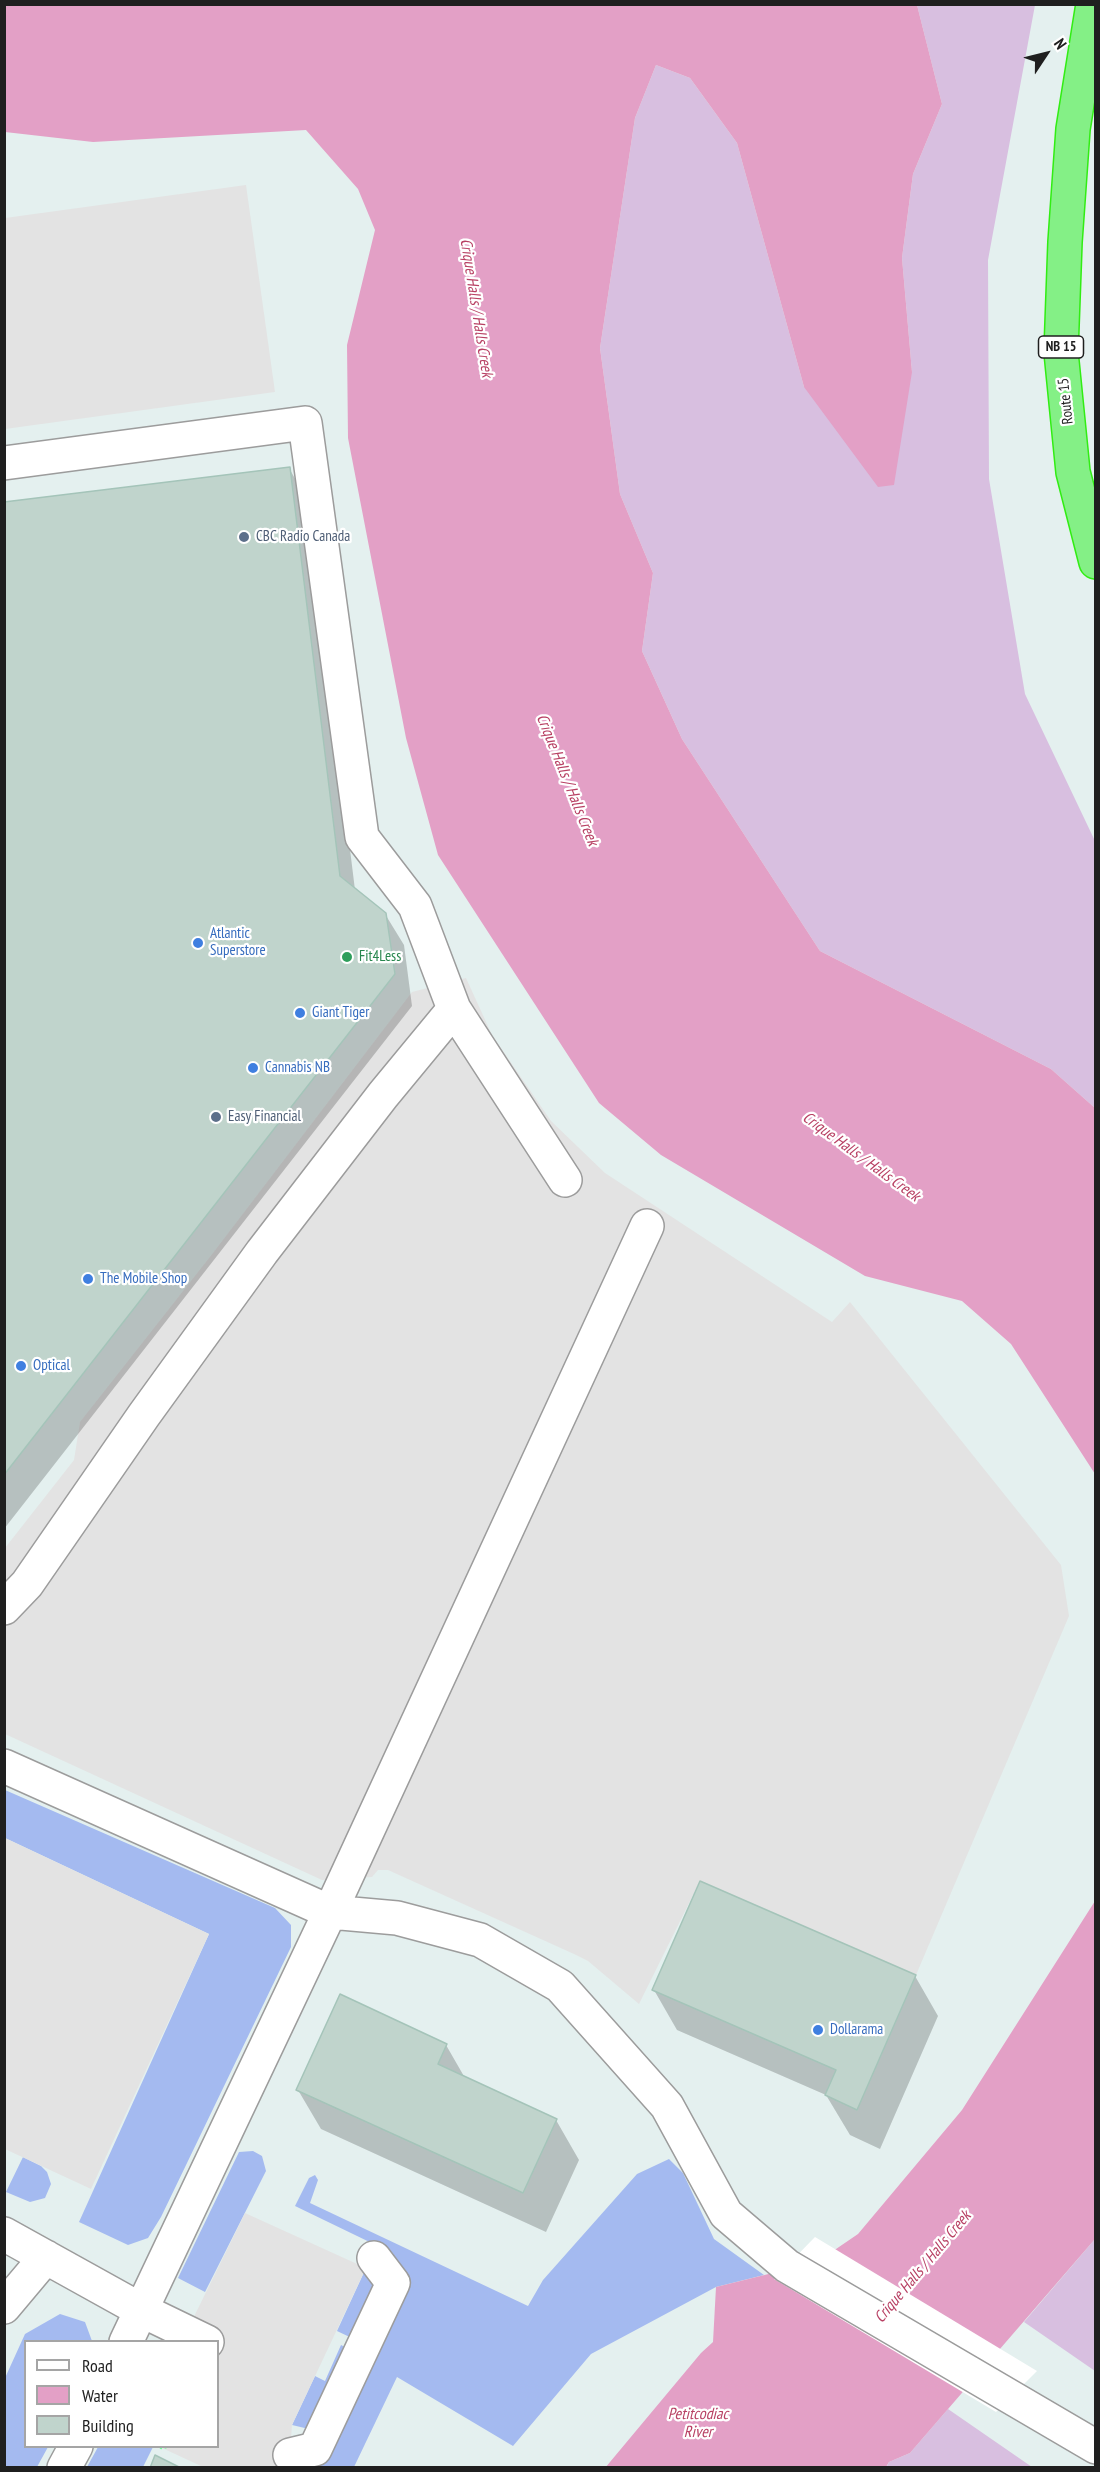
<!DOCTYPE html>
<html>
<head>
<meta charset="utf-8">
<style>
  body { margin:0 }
  #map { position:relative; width:1100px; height:2472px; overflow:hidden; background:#e4f0ef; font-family:"PT Sans Narrow",sans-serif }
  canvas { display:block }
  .frame { position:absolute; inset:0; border:6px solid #1f1f1f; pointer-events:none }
  .legend { position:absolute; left:24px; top:2340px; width:195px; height:108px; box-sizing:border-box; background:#fff; border:2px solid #a5a5a5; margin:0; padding:8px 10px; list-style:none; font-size:18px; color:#1f1f1f }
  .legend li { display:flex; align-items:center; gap:12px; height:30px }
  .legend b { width:30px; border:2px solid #a5a5a5 }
  .north { position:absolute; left:1016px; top:24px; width:60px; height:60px; -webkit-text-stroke:4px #fff; paint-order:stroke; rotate:55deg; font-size:16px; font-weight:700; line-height:24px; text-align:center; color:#1f1f1f }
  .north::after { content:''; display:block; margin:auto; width:21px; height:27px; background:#1f1f1f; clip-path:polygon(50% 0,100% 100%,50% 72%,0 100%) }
</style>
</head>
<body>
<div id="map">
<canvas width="1100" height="2472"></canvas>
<div class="frame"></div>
<ul class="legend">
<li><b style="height:8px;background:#fff"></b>Road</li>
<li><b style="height:16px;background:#e3a0c6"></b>Water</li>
<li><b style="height:16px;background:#c0d4cc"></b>Building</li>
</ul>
<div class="north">N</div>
</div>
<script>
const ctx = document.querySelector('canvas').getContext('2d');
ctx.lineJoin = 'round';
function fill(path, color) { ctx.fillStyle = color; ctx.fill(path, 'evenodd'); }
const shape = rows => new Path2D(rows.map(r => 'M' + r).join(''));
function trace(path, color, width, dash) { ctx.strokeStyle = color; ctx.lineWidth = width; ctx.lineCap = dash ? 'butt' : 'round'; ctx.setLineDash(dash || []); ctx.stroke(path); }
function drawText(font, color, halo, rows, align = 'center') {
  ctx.font = font + ' "PT Sans Narrow",sans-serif'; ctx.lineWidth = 4.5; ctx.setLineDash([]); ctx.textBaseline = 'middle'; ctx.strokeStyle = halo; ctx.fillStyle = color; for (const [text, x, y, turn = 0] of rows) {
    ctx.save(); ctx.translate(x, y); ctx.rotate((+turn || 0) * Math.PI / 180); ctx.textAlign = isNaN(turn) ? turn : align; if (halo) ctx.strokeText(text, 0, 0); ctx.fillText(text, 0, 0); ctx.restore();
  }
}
fill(shape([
  [5,1790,275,1908,291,1925,291,1947,161,2217,148,2238,128,2245,79,2222,209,1934,5,1838],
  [253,2151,262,2156,266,2171,205,2292,178,2278,239,2152],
  [23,2157,41,2166,47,2172,51,2184,45,2198,30,2202,6,2192],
  [669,2159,683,2173,714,2239,764,2275,716,2287,591,2354,513,2446,397,2377,354,2467,320,2467,404,2290,384,2249,295,2206,309,2178,315,2175,318,2180,310,2203,528,2306,543,2280,637,2174],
  [366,2268,380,2283,356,2340,337,2331],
  [60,2314,85,2322,92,2341,26,2342,26,2446,48,2447,37,2467,5,2467,5,2378,25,2334],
  [341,2345,351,2350,309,2429,292,2425,315,2376,325,2381],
  [98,2447,98,2446,153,2447,143,2467,87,2467]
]), '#a4baf0');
fill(shape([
  [917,5,1035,5,988,260,989,479,1025,694,1095,841,1095,1108,1051,1069,820,951,682,739,642,651,653,573,620,494,600,348,635,118,656,65,690,78,737,143,804,387,912,372,902,258,913,174,942,104],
  [1095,2239,1095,2371,1024,2322],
  [948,2409,1032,2467,886,2468,889,2462,910,2453]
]), '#d8bfe0');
fill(shape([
  [246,185,275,392,5,429,5,218],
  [466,978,492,1035,551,1121,605,1173,832,1322,850,1302,1061,1565,1069,1616,916,1975,698,1885,639,2004,588,1961,574,1954,388,1870,378,1870,372,1877,322,1880,5,1734,5,1548,74,1460,80,1422,213,1253,412,992],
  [5,1838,209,1934,91,2189,5,2149],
  [245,2213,366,2268,292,2425,289,2467,203,2467,160,2447,218,2446,218,2342,182,2341]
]), '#e3e3e3');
fill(shape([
  [5,4,917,5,942,104,913,174,902,258,912,372,894,485,878,487,804,387,737,143,690,78,656,65,635,118,600,348,620,494,653,573,642,651,682,739,820,951,1051,1069,1095,1108,1095,1474,1011,1344,962,1301,865,1276,661,1155,599,1103,438,855,406,738,348,438,347,345,375,230,358,189,306,130,93,142,5,132],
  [1095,1901,1095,2239,910,2453,889,2462,886,2467,605,2468,701,2353,713,2342,716,2287,817,2262,858,2234,962,2110]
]), '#e3a0c6');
fill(shape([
  [815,2237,1037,2371,996,2412,774,2279]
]), '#fff');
fill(shape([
  [289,468,307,500,355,890,385,914,404,945,412,1006,4,1529,4,503],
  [915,1976,938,2016,880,2149,850,2135,826,2095,677,2030,654,1990],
  [446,2045,465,2078,556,2120,579,2160,546,2232,321,2129,298,2090]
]), '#0003');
const building = shape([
  [290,467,340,876,386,913,395,974,4,1475,4,502,290,467],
  [700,1881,916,1975,857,2110,825,2095,836,2070,652,1990,700,1881],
  [340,1994,447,2044,438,2064,557,2119,523,2193,296,2090,340,1994],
  [155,2455,181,2468,150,2468,155,2455]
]);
fill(building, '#c0d4cc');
trace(building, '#a4c4b9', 1.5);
const minor = shape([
  [4,463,305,423,362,837,415,906,454,1009,565,1180],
  [4,1608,27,1584,144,1415,262,1252,383,1095,454,1009],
  [4,1766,330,1912,397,1918,480,1940,560,1986,667,2106,726,2214,787,2266,1096,2447],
  [4,2234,141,2310,207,2342],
  [4,2307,46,2257],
  [126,2342,330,1912,647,1226],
  [290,2455,315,2449,393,2283,374,2258],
  [64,2468,76,2446]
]);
const highway = shape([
  [1093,4,1073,129,1065,242,1061,352,1073,472,1096,562]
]);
trace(minor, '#9c9c9c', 36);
trace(highway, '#31ed13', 36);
trace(shape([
  [160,2446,164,2449,165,2446]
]), '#66ff95', 4, [3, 3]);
trace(minor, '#fff', 33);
trace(highway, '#84f086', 33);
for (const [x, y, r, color] of [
  [244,537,6,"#5c6f8a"],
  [198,943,6,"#3f7fe0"],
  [347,957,6,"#2e9e5b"],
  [300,1013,6,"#3f7fe0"],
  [253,1068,6,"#3f7fe0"],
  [216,1117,6,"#5c6f8a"],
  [88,1279,6,"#3f7fe0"],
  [21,1366,6,"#3f7fe0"],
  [818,2030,6,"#3f7fe0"]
]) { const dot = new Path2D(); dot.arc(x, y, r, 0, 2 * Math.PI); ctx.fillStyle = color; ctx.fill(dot); trace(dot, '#fff', 2); }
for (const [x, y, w] of [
  [1061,347,45]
]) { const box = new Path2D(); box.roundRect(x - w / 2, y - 11, w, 22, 4.5); ctx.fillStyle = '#fff'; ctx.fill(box); trace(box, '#1f1f1f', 1.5); }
drawText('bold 14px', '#1f1f1f', null, [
  ["NB 15",1061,347]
]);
drawText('15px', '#1f1f1f', '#fff', [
  ["Route 15",1066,401,-96]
]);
drawText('15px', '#4e5e75', '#fff', [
  ["CBC Radio Canada",256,537],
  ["Easy Financial",228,1117]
], 'left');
drawText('15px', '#366cbe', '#fff', [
  ["Atlantic",210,934],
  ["Superstore",210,951],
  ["Giant Tiger",312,1013],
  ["Cannabis NB",265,1068],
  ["The Mobile Shop",100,1279],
  ["Optical",33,1366],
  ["Dollarama",830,2030]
], 'left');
drawText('15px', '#27864d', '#fff', [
  ["Fit4Less",359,957]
], 'left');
drawText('italic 16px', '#b84164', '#fff', [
  ["Crique Halls / Halls Creek",476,308,81],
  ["Crique Halls / Halls Creek",567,780,68],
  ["Crique Halls / Halls Creek",861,1157,36],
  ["Crique Halls / Halls Creek",923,2267,-50],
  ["Petitcodiac",698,2414],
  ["River",698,2432]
]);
</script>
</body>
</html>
